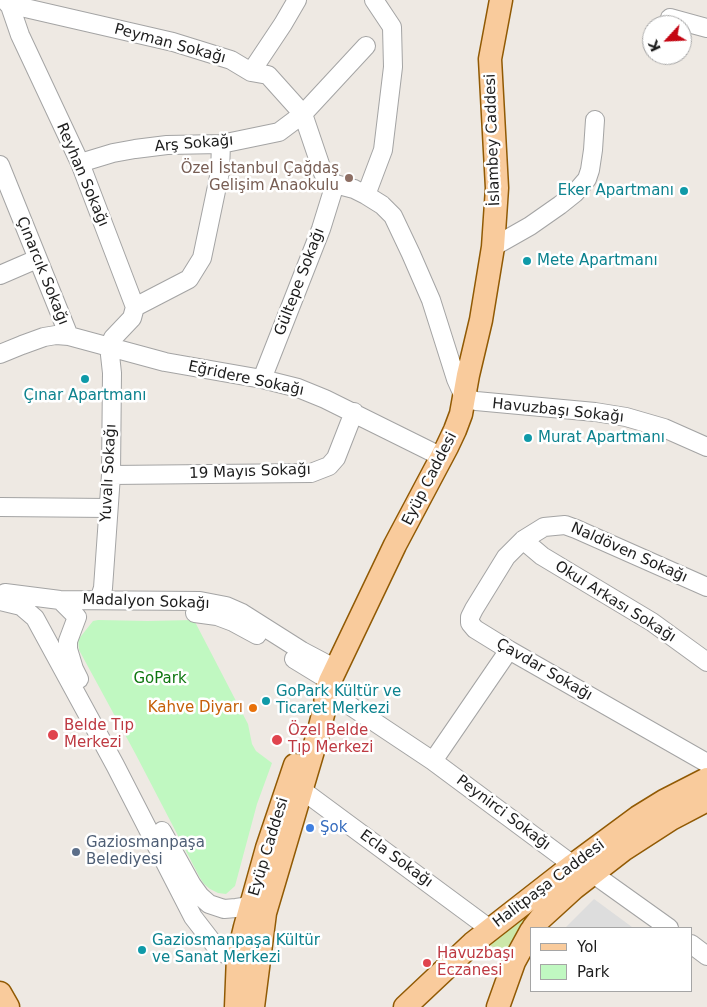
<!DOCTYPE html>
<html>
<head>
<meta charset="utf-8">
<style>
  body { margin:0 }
  #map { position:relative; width:707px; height:1007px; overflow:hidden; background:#eee9e3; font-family:"DejaVu Sans",sans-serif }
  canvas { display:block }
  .legend { position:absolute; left:530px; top:927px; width:162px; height:65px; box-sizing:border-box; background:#fff; border:1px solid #a5a5a5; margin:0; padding:6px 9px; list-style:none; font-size:15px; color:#1d1d1d }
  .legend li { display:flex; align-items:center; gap:10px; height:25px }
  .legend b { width:25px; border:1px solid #a5a5a5 }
  .north { position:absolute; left:642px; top:15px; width:50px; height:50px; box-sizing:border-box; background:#fff; border:1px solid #a5a5a5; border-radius:50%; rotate:245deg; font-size:14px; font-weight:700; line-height:20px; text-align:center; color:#1d1d1d }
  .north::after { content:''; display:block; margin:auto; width:18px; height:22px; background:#c40512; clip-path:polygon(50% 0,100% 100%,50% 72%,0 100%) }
</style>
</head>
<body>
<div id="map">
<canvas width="707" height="1007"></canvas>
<ul class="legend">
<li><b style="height:6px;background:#f9cb9c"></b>Yol</li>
<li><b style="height:14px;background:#c0f8c1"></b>Park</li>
</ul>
<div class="north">K</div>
</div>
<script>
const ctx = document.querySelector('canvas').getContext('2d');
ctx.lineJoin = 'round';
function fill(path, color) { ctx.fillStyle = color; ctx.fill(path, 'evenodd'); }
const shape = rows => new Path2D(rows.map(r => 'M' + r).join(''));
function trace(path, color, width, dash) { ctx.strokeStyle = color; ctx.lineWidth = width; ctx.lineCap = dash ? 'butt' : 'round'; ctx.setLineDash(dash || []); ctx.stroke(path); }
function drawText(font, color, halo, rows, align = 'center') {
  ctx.font = font + ' "DejaVu Sans",sans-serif'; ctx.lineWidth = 5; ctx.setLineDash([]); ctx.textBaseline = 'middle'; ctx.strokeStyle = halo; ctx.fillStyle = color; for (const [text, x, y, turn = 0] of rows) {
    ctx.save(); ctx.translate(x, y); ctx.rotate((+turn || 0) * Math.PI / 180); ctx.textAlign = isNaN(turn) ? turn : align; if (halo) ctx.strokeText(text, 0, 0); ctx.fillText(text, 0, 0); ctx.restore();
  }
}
fill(shape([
  [544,896,510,956,484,942]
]), '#cce7a9');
fill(shape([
  [98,620,148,621,194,620,248,724,252,744,256,751,272,763,257,804,235,886,226,894,218,893,210,889,204,884,200,878,135,753,79,650,78,640,93,621]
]), '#c0f8c1');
fill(shape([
  [594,899,632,927,631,928,565,928]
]), '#ddd');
const minor = shape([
  [8,0,20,35,80,163,135,307,132,318,113,338,109,346],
  [8,4,173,42,231,60,251,72,268,75,303,114,323,173,335,184,354,189,366,195,382,205,393,216,411,254,431,300,456,379,464,397,476,401,595,412,626,417,664,428,707,447],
  [670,18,707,28],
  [251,72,283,24,297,0],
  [80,163,113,153,135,149,167,145,221,144,279,132,303,114,366,46],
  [0,165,69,336],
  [366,195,383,150,393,67,392,27,374,0],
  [493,247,530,226,560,205,575,193,587,179,590,170,593,150,595,120],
  [0,275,37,259],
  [135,307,189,279,202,258,220,172,221,144],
  [0,354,22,345,44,337,56,335,69,336,165,362,262,379,298,388,325,399,442,457],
  [262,379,321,229,335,184],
  [111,475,311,473,329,466,336,458,354,412],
  [0,507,108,508],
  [523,540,542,556,652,622,707,662],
  [707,587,576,529,565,525,544,527,523,540,506,557,474,609,470,617,470,623,475,629,509,650,707,763],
  [5,593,60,600,200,601,226,606,242,613,302,651,336,669],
  [60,600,77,617,68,641,68,649,74,669,79,679],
  [99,600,103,588,111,475,112,373,109,346],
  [0,601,21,606,35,618,115,765,193,917,220,952,230,956,238,956],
  [195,613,217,616,233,622,257,635],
  [294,659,330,681],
  [326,693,349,705,433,761,573,865],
  [433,761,509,650],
  [302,790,490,929],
  [162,831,192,885,200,896,209,904,224,909,236,908,243,907,252,903],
  [592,873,669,928],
  [691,944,707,956]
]);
const major = shape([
  [533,928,540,919,574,888,623,850,671,819,707,800],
  [0,993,8,1007],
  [236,1007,238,956,245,927,267,848,295,765],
  [253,1007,265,913,318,734,325,707,326,693,330,681,395,545,447,447,455,430,461,414,468,375,481,320,493,247,497,188,490,59,501,0],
  [405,1007,473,943,573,865,638,817,664,801,707,779],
  [498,1007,514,962,531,931]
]);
trace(minor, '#a4a4a4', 20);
trace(major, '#915a04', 25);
trace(minor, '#fff', 18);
trace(major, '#f9cb9c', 22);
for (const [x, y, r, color] of [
  [349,178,5,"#8d6e63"],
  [684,191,5,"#0f9aa8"],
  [527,261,5,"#0f9aa8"],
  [85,379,5,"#0f9aa8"],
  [528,438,5,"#0f9aa8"],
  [266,701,5,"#0f9aa8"],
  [253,708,5,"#e8710a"],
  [53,735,6,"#e0444e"],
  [277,740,6,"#e0444e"],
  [310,828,5,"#3f7fe0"],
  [76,852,5,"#5c6f8a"],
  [142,950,5,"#0f9aa8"],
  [427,963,5,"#e0444e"]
]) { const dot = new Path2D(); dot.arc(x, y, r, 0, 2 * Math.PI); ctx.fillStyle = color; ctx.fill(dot); trace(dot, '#fff', 2); }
drawText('15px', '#1d1d1d', '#fff', [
  ["Peyman Sokağı",170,44,15],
  ["İslambey Caddesi",493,140,-92],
  ["Arş Sokağı",194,144,-5],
  ["Reyhan Sokağı",82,175,67],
  ["Çınarcık Sokağı",42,271,68],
  ["Gültepe Sokağı",300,282,-69],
  ["Eğridere Sokağı",246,379,12],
  ["Havuzbaşı Sokağı",558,411,6],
  ["19 Mayıs Sokağı",250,472,-2],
  ["Yuvalı Sokağı",109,473,-87],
  ["Eyüp Caddesi",430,479,-63],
  ["Naldöven Sokağı",629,553,24],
  ["Madalyon Sokağı",146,602,2],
  ["Okul Arkası Sokağı",615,602,32],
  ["Çavdar Sokağı",544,670,30],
  ["Peynirci Sokağı",503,813,37],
  ["Eyüp Caddesi",269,847,-73],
  ["Ecla Sokağı",396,859,36],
  ["Halitpaşa Caddesi",549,884,-37]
]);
drawText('15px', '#785e54', '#fff', [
  ["Özel İstanbul Çağdaş",339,169],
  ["Gelişim Anaokulu",339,186]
], 'right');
drawText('15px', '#0d838f', '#fff', [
  ["Eker Apartmanı",674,191,"right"],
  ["Mete Apartmanı",537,261],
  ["Çınar Apartmanı",85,396,"center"],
  ["Murat Apartmanı",538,438],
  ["GoPark Kültür ve",276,692],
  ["Ticaret Merkezi",276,709],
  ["Gaziosmanpaşa Kültür",152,941],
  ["ve Sanat Merkezi",152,958]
], 'left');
drawText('15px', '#0e7710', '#fff', [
  ["GoPark",160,679]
]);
drawText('15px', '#c56008', '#fff', [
  ["Kahve Diyarı",243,708]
], 'right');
drawText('15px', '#be3a42', '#fff', [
  ["Belde Tıp",64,726],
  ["Merkezi",64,743],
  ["Özel Belde",288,731],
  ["Tıp Merkezi",288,748],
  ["Havuzbaşı",437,954],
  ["Eczanesi",437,971]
], 'left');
drawText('15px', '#366cbe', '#fff', [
  ["Şok",320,828]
], 'left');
drawText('15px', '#4e5e75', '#fff', [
  ["Gaziosmanpaşa",86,843],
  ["Belediyesi",86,860]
], 'left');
</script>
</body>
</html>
